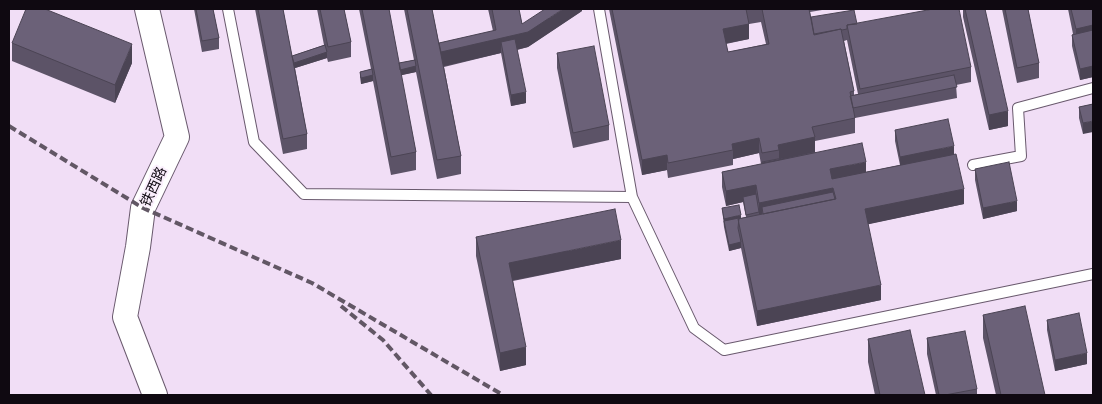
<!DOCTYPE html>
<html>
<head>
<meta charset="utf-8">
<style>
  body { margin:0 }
  #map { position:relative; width:1102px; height:404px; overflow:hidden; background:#f1def6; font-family:"IBM Plex Sans",sans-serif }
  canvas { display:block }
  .frame { position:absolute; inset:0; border:10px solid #0f0911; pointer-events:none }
</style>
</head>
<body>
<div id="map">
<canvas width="1102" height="404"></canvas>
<div class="frame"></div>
</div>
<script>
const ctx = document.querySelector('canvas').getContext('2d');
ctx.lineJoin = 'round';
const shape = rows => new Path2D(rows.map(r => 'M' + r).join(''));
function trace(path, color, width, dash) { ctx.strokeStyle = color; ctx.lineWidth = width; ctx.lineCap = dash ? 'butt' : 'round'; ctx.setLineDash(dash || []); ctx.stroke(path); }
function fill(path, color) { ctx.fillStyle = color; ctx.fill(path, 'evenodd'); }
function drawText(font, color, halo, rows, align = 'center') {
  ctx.font = font + ' "IBM Plex Sans","Noto Sans SC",sans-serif'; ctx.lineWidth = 4; ctx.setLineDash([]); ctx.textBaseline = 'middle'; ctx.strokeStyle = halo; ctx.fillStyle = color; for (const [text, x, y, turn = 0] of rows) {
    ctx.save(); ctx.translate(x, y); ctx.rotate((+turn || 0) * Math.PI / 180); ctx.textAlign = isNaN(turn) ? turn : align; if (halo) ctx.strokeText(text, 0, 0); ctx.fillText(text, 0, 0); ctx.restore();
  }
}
const service = shape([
  [228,9,254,142,304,194,632,197],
  [599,9,632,197,694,328,724,350,1093,274],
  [973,165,1021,156,1018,108,1093,88]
]);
const tertiary = shape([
  [147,9,177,137,143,208,138,247,125,317,155,395]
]);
trace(service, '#69596d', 12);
trace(tertiary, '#69596d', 26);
trace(service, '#fff', 10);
trace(tertiary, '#fff', 24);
trace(shape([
  [9,126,143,208,312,283,503,395],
  [341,306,383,340,431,395]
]), '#625765', 4, [8, 4]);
fill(shape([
  [194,9,213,9,219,38,219,49,202,52],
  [255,9,283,9,292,56,324,45,317,9,344,9,351,42,351,57,328,62,327,58,295,68,307,134,307,149,283,154],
  [359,9,389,9,399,63,414,60,404,9,432,9,439,43,493,31,488,9,519,9,522,24,582,11,528,47,517,50,526,103,511,106,501,53,444,67,461,156,461,174,437,179,416,72,401,75,416,152,416,170,391,175,373,81,361,84,360,77,360,72,371,69],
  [609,9,828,9,810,12,811,17,857,24,971,67,971,82,956,85,957,98,855,118,855,133,815,141,815,152,866,172,900,165,895,141,895,130,954,154,964,204,868,224,881,300,757,326,741,248,729,251,724,227,722,208,741,218,746,217,743,202,726,206,722,187,722,172,761,164,759,153,733,159,733,165,668,178,667,170,642,175],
  [761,22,766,44,728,52,726,44,749,39,749,24],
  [847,40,858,94,854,95,854,91,844,41],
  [963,9,985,9,1008,126,989,130,963,17],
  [1002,9,1028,9,1039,63,1039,78,1017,83],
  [1068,9,1093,9,1093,77,1080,80,1072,46,1072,35,1073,34],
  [12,43,132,63,115,103,12,61],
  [557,53,609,125,609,140,573,148,557,68],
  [1093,104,1083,134,1079,118,1079,107],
  [975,169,1017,211,983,219,975,180],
  [476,237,621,259,513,281,526,365,500,371,476,256],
  [983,315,1045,395,996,395,983,338],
  [1047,320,1087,364,1055,371,1047,330],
  [927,338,977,389,977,395,936,395,927,354],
  [868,339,925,395,875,395,868,362]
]), '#5c5367');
fill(shape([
  [563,9,582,9,582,11,528,47,503,53,501,42,501,53,440,67,440,52,528,32],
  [749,24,749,39,723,44,723,29],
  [1093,25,1093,40,1076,44,1076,29],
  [132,44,132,63,115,103,115,85],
  [327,52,327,58,292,69,292,64],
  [416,66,416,72,398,76,398,70],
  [1093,66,1093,77,1080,80,1080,69],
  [373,75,373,81,361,84,361,78],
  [526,92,526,103,511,106,511,95],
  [1008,111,1008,126,989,130,989,115],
  [1093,121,1093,132,1083,134,1083,123],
  [815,137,815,152,779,160,779,150,778,145],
  [759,138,759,153,733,159,733,150,732,144],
  [954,146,954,157,900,168,900,157],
  [667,155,667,170,642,175,642,160],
  [866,162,866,177,830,184,830,169],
  [756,185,756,200,743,197,743,202,726,206,726,191],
  [833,188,833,203,762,207,762,217,759,218,759,203],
  [964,189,964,204,865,225,865,209],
  [1017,201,1017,211,983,219,983,208],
  [741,215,741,221,724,225,724,219],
  [621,240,621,259,509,281,509,263],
  [741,242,741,248,729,251,729,245],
  [881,285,881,300,757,326,757,311],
  [526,347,526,365,500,371,500,353],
  [1087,353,1087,364,1055,371,1055,360]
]), '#4b4454');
const building = shape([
  [26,9,45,9,132,44,115,85,12,43,26,9],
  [196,9,213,9,219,38,202,41,196,9],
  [258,9,283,9,307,134,283,139,258,9],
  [320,9,344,9,351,42,328,47,320,9],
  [362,9,389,9,416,152,391,157,362,9],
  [407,9,432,9,461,156,437,160,407,9],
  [492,9,519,9,522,24,545,9,563,9,528,32,441,52,439,43,496,30,492,9],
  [612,9,746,9,749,24,723,29,728,52,769,44,762,9,809,9,814,35,841,29,854,91,850,92,855,118,812,127,815,137,778,145,779,150,762,153,759,138,732,144,733,150,668,163,667,155,642,160,612,9],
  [933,9,959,9,971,67,860,89,847,25,933,9],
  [965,9,985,9,1008,111,989,115,965,9],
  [1005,9,1028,9,1039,63,1017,68,1005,9],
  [1071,9,1093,9,1093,25,1076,29,1071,9],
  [854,10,857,24,847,25,847,29,842,30,841,29,814,34,811,17,854,10],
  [1093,30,1093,66,1080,69,1072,35,1093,30],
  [515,39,526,92,511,95,501,42,515,39],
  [325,45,327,52,294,63,292,56,325,45],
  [594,46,609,125,573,133,557,53,594,46],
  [415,60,416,66,400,70,399,63,415,60],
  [372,69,373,75,361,78,360,72,372,69],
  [954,75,957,87,853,108,850,96,954,75],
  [1093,104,1093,121,1083,123,1079,107,1093,104],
  [948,119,954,146,900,157,895,130,948,119],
  [862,143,866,162,830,169,832,179,956,154,964,189,865,209,881,285,757,311,738,219,836,199,833,188,759,203,756,185,726,191,722,172,862,143],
  [783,158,783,159,762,163,762,162,783,158],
  [1009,162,1017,201,983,208,975,169,1009,162],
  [833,192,835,199,763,214,762,207,833,192],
  [756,194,759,212,746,215,743,197,756,194],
  [739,205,741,215,724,219,722,208,739,205],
  [615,209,621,240,509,263,526,347,500,353,476,237,615,209],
  [739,218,738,228,741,242,729,245,724,221,739,218],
  [1025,306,1045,395,1001,395,983,315,1025,306],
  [1079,313,1087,353,1055,360,1047,320,1079,313],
  [910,330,925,395,880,395,868,339,910,330],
  [965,331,977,389,945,395,939,395,927,338,965,331]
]);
fill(building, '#6b6178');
trace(building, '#4b4454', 1);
drawText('14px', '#0f0911', '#faeefc', [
  ["铁西路",154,187,-65]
]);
</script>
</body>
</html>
